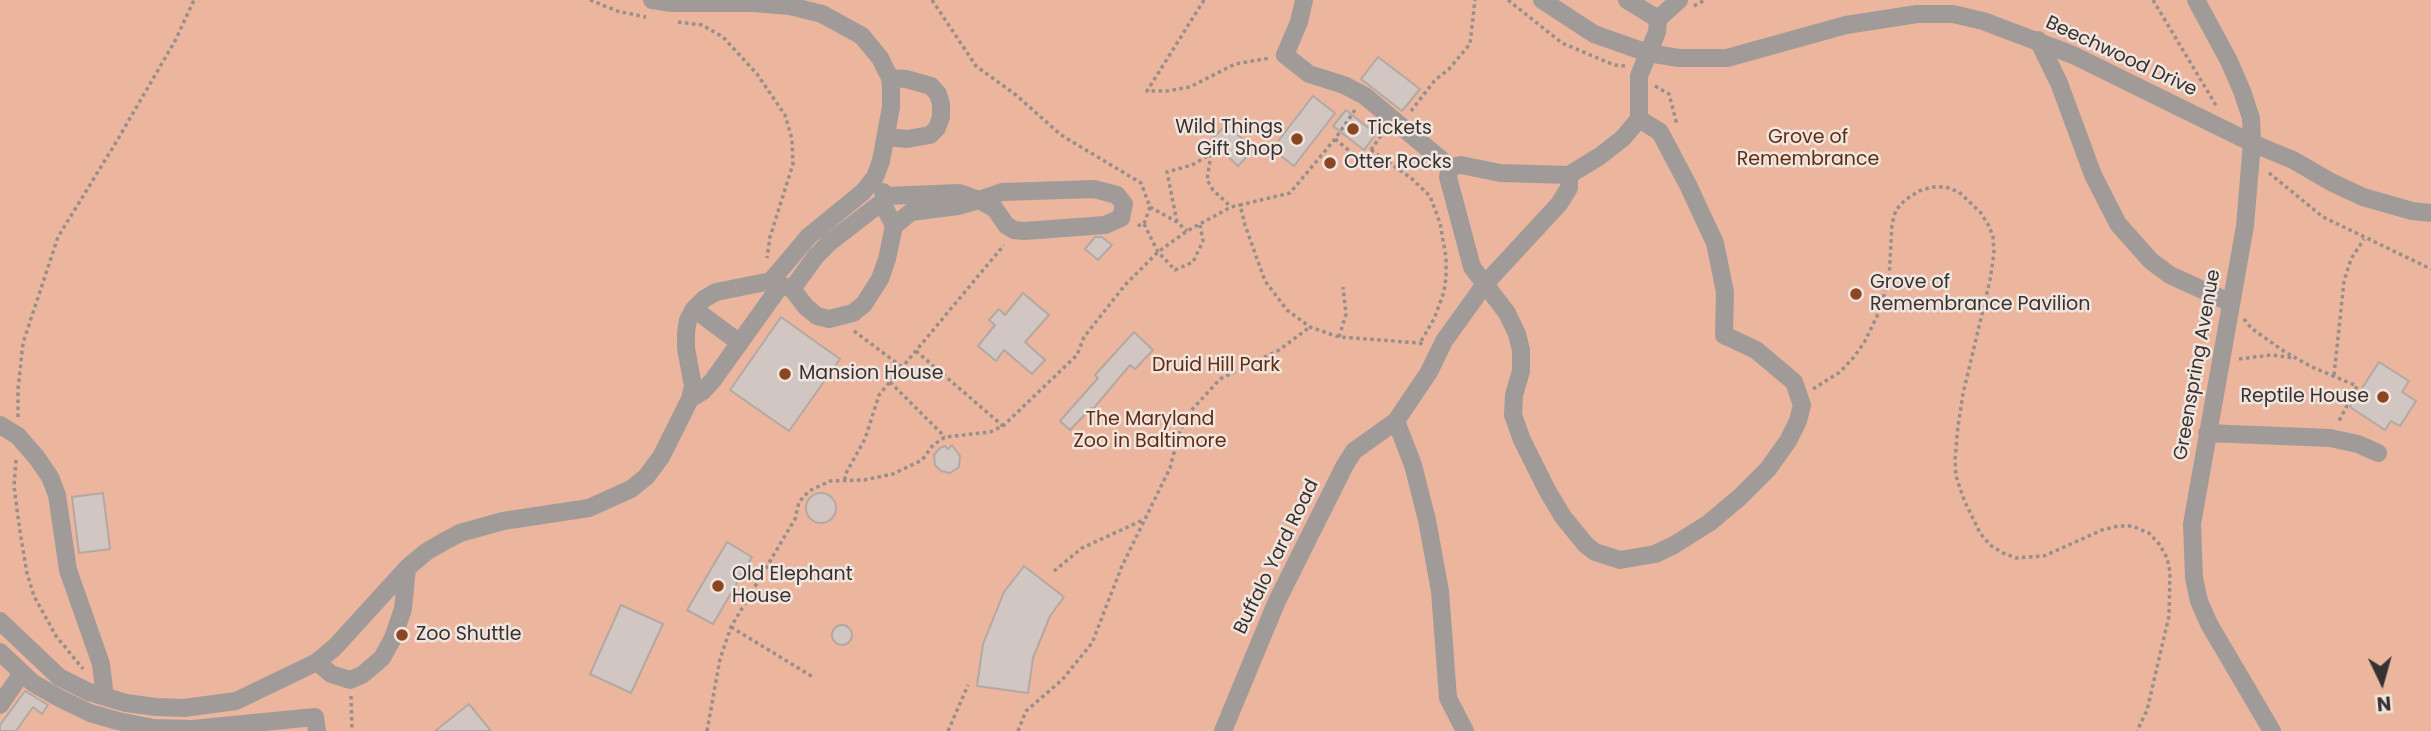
<!DOCTYPE html>
<html>
<head>
<meta charset="utf-8">
<style>
  body { margin:0 }
  #map { position:relative; width:2431px; height:731px; overflow:hidden; background:#f1e5df; font-family:Poppins,sans-serif }
  canvas { display:block }
  .north { position:absolute; left:2347px; top:647px; width:70px; height:70px; -webkit-text-stroke:5px #f1e5df; paint-order:stroke; rotate:175deg; font-size:19px; font-weight:700; line-height:28px; text-align:center; color:#373230 }
  .north::after { content:''; display:block; margin:auto; width:24px; height:32px; background:#373230; clip-path:polygon(50% 0,100% 100%,50% 72%,0 100%) }
</style>
</head>
<body>
<div id="map">
<canvas width="2431" height="731"></canvas>
<div class="north">N</div>
</div>
<script>
const ctx = document.querySelector('canvas').getContext('2d');
ctx.lineJoin = 'round';
function fill(path, color) { ctx.fillStyle = color; ctx.fill(path, 'evenodd'); }
const shape = rows => new Path2D(rows.map(r => 'M' + r).join(''));
function trace(path, color, width, dash) { ctx.strokeStyle = color; ctx.lineWidth = width; ctx.lineCap = dash ? 'butt' : 'round'; ctx.setLineDash(dash || []); ctx.stroke(path); }
function drawText(font, color, halo, rows, align = 'center') {
  ctx.font = font + ' Poppins,sans-serif'; ctx.lineWidth = 5; ctx.setLineDash([]); ctx.textBaseline = 'middle'; ctx.strokeStyle = halo; ctx.fillStyle = color; for (const [text, x, y, turn = 0] of rows) {
    ctx.save(); ctx.translate(x, y); ctx.rotate((+turn || 0) * Math.PI / 180); ctx.textAlign = isNaN(turn) ? turn : align; if (halo) ctx.strokeText(text, 0, 0); ctx.fillText(text, 0, 0); ctx.restore();
  }
}
fill(shape([
  [0,0,2431,0,2431,731,0,731]
]), '#ebb69d');
const building = shape([
  [1378,57,1420,89,1402,111,1361,79,1378,57],
  [1313,96,1335,113,1294,166,1272,149,1313,96],
  [1346,110,1376,134,1364,150,1333,126,1346,110],
  [1227,124,1253,150,1238,166,1211,140,1227,124],
  [1095,237,1102,237,1112,245,1098,260,1085,249,1095,237],
  [1023,293,1049,315,1025,342,1045,360,1032,374,1004,350,996,361,978,346,995,325,989,320,999,309,1005,315,1023,293],
  [781,317,840,359,789,431,730,390,781,317],
  [1134,332,1153,350,1135,369,1130,365,1093,409,1091,408,1070,430,1060,421,1098,378,1095,375,1134,332],
  [2379,362,2409,381,2402,392,2416,401,2400,426,2391,421,2385,430,2350,407,2379,362],
  [952,445,960,456,959,467,950,473,941,471,935,465,934,455,940,448,945,446,948,449,952,445],
  '806 508a15 15 0 1 1 30 0a15 15 0 1 1-30 0Z',
  [103,493,110,549,79,553,72,497,103,493],
  [727,542,752,557,713,624,687,610,727,542],
  [1024,566,1064,597,1050,616,1033,658,1028,693,977,686,983,644,1004,592,1024,566],
  [621,605,663,624,631,693,590,674,621,605],
  '832 635a10 10 0 1 1 20 0a10 10 0 1 1-20 0Z',
  [25,691,48,705,42,714,33,707,16,731,0,731,0,725,25,691],
  [469,704,491,731,435,731,469,704]
]);
fill(building, '#d1c6c1');
trace(building, '#b3a8a3', 2);
trace(shape([
  [590,0,617,11,646,17],
  [932,0,976,66,1016,95,1061,135,1141,183,1150,207,1144,224,1136,226],
  [1204,0,1147,91,1167,91,1190,87,1235,64,1270,58],
  [1508,0,1562,43,1614,65,1626,66],
  [2153,0,2217,107],
  [1694,6,1705,0],
  [678,22,702,25,723,37,757,74,785,115,792,139,793,164,770,237,767,258],
  [1655,86,1669,94,1677,125],
  [1355,110,1335,139,1290,193,1240,205,1245,225,1265,281,1287,310,1310,327,1339,337,1420,343,1424,346],
  [1411,111,1435,80,1449,69,1470,44,1475,0],
  [1335,139,1362,161,1371,150,1411,178,1430,196,1440,223,1446,257,1446,277,1444,292,1434,319,1420,343],
  [1371,150,1384,131],
  [1211,154,1207,180,1213,190,1231,207],
  [2269,173,2323,217,2431,269],
  [1150,207,1177,222,1187,231],
  [1177,222,1167,172,1192,165,1211,154],
  [1144,224,1158,252,1175,270,1193,262,1203,241,1200,225],
  [2244,319,2251,328,2285,352,2312,367,2357,386,2338,423],
  [854,331,902,367],
  [1339,337,1346,314,1343,287],
  [916,351,1003,426],
  [2239,359,2271,355,2294,358],
  [2334,375,2344,281,2351,259,2364,239],
  [890,382,945,437],
  [1813,389,1840,372,1854,357,1865,341,1879,312,1889,279,1892,224,1896,210,1905,200,1919,191,1932,187,1946,187,1959,192,1981,213,1989,226,1993,237,1994,253,1990,280,1963,394,1958,426,1955,459,1956,476,1964,500,1980,533,1990,545,2003,553,2016,558,2044,556,2102,530,2118,526,2132,526,2149,533,2160,545,2167,558,2170,572,2169,616,2147,710,2137,731],
  [18,417,18,389,23,343,58,237,115,144,175,41,194,0],
  [16,460,14,486,20,532,27,573,34,596,56,636,83,669],
  [845,480,845,475,865,439,879,395,1004,245],
  [1054,571,1082,548,1143,520],
  [731,627,813,677],
  [351,696,352,731],
  [707,731,720,659,731,627,795,519,799,502,809,491,830,481,864,480,893,474,922,460,933,445,945,437,990,432,1003,426,1077,355,1084,337,1125,285,1158,252,1187,231,1231,207,1240,205],
  [948,731,968,685],
  [1018,731,1026,711,1062,680,1092,643,1122,566,1170,468,1179,434,1188,414,1220,379,1279,350,1310,327]
]), '#978f8b', 3.5, [3.5, 3.5]);
trace(shape([
  [1304,0,1299,22,1285,55,1309,74,1344,85,1365,96,1450,167,1461,165,1500,173,1569,175,1600,156,1623,138,1639,119,1639,76,1657,32,1658,19,1679,0],
  [1542,0,1594,34,1648,53,1679,58,1727,58,1846,25,1917,14,1953,14,1983,21,2073,55,2252,143,2293,160,2331,182,2363,197,2412,211,2431,213],
  [1627,0,1658,19],
  [2196,0,2229,61,2242,91,2251,118,2252,143,2245,226,2192,524,2194,578,2199,601,2209,624,2272,731],
  [2038,40,2059,83,2093,175,2118,224,2151,261,2170,275,2231,303],
  [886,137,907,139,930,135,937,128,941,117,941,104,938,94,931,86,906,79,890,78],
  [1450,167,1448,177,1472,267,1507,313,1517,334,1521,350,1521,371,1514,395,1513,415,1522,440,1547,490,1563,517,1586,545,1595,552,1620,560,1655,554,1674,545,1709,523,1740,497,1768,469,1788,441,1798,421,1802,405,1794,382,1756,350,1724,335,1725,292,1715,243,1688,185,1660,132,1639,119],
  [885,196,959,193,979,200,995,209,1006,225,1014,230,1024,231,1105,225,1121,218,1124,204,1117,195,1094,189,1002,192,979,200,958,206,911,212,894,226],
  [784,286,792,289,816,256,829,243,882,202,885,196,883,192],
  [792,289,806,307,817,316,829,319,853,313,864,304,880,279,887,259,894,226,882,202],
  [694,309,740,343],
  [690,399,703,391,713,380,781,285],
  [1396,421,1413,465,1427,520,1440,591,1448,698,1465,731],
  [0,425,18,436,37,458,50,477,57,495,68,570,101,664,105,697],
  [2207,433,2330,438,2358,444,2378,453],
  [0,621,59,677,89,692,126,703,156,707,184,708,236,701,317,662,335,647,407,568,426,552,443,542,460,533,503,521,589,508,631,489,646,477,661,457,690,399,693,386,686,348,686,333,688,320,694,309,704,299,716,292,771,281,808,237,863,192,875,177,881,161,891,107,891,89,890,78,880,58,862,36,822,14,790,6,753,3,672,3,652,0],
  [0,652,33,683,59,698,90,713,118,721,154,728,192,729,315,717,317,731],
  [317,662,331,674,350,680,362,675,382,658,393,638,403,609,407,568],
  [0,705,22,673],
  [1223,731,1277,601,1345,465,1354,451,1396,421,1429,372,1444,341,1485,284,1559,204,1569,188,1569,175]
]), '#a09b99', 18);
for (const [x, y, r, color] of [
  [1353,129,7,"#8b4520"],
  [1297,139,7,"#8b4520"],
  [1330,163,7,"#8b4520"],
  [1856,294,7,"#8b4520"],
  [785,374,7,"#8b4520"],
  [2383,397,7,"#8b4520"],
  [718,586,7,"#8b4520"],
  [402,635,7,"#8b4520"]
]) { const dot = new Path2D(); dot.arc(x, y, r, 0, 2 * Math.PI); ctx.fillStyle = color; ctx.fill(dot); trace(dot, '#f1e5df', 2.5); }
drawText('19px', '#373230', '#f1e5df', [
  ["Beechwood Drive",2121,57,25],
  ["Greenspring Avenue",2198,365,-80],
  ["Buffalo Yard Road",1277,557,-64]
]);
drawText('19px', '#373230', '#f1e5df', [
  ["Wild Things",1283,128,"right"],
  ["Gift Shop",1283,150,"right"],
  ["Tickets",1367,129],
  ["Otter Rocks",1344,163],
  ["Grove of",1870,283],
  ["Remembrance Pavilion",1870,305],
  ["Mansion House",799,374],
  ["Reptile House",2369,397,"right"],
  ["Old Elephant",732,575],
  ["House",732,597],
  ["Zoo Shuttle",416,635]
], 'left');
drawText('19px', '#602d12', '#f1e5df', [
  ["Grove of",1808,138],
  ["Remembrance",1808,160],
  ["Druid Hill Park",1216,366],
  ["The Maryland",1150,420],
  ["Zoo in Baltimore",1150,442]
]);
</script>
</body>
</html>
